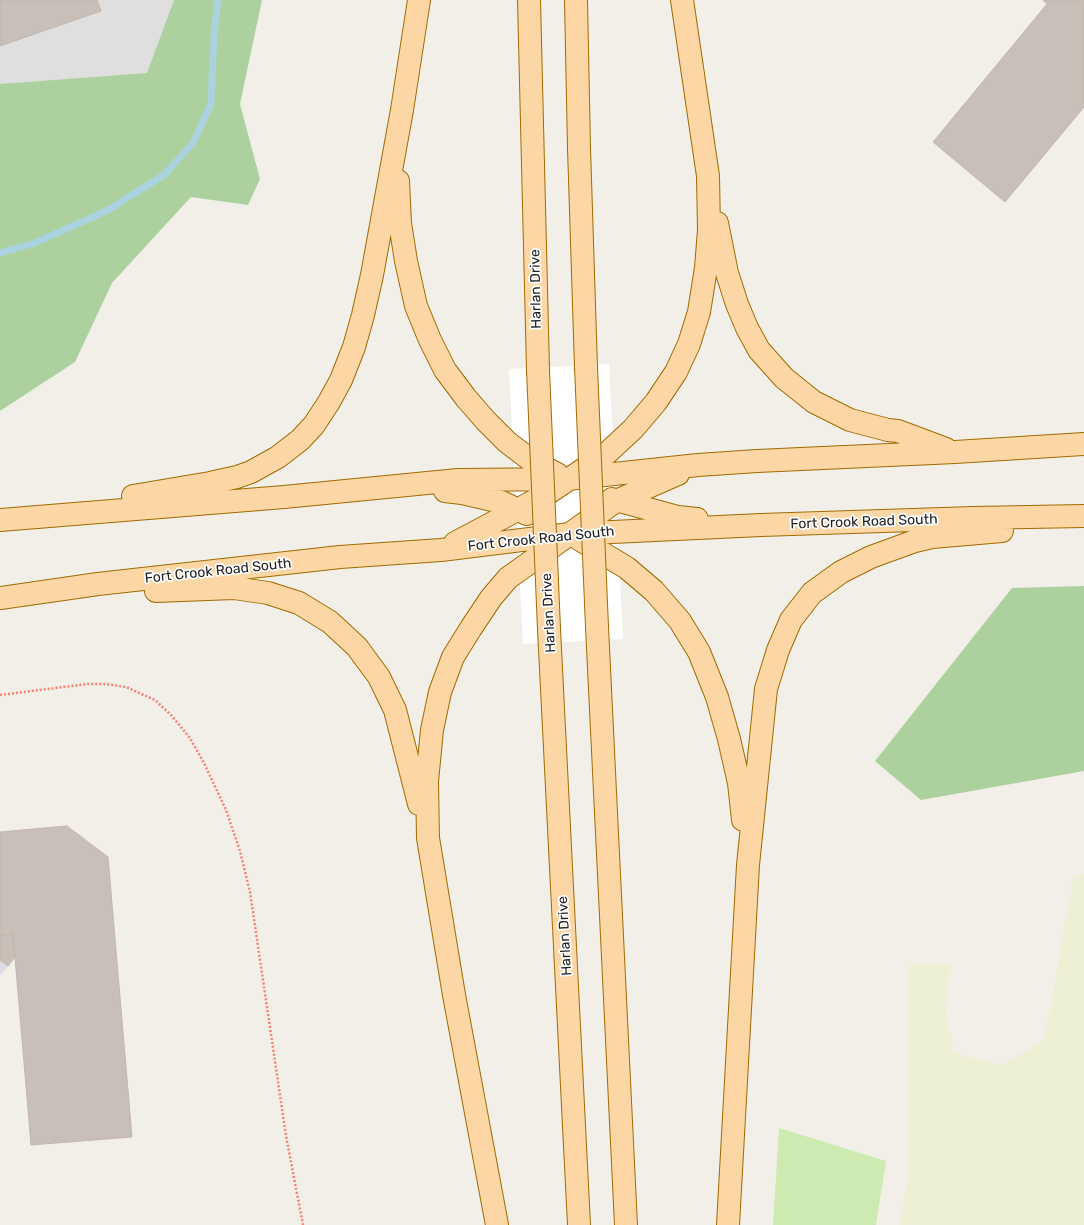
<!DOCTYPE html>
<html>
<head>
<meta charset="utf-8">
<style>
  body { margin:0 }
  canvas { display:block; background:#f2efe9 }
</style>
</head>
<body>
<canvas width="1084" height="1225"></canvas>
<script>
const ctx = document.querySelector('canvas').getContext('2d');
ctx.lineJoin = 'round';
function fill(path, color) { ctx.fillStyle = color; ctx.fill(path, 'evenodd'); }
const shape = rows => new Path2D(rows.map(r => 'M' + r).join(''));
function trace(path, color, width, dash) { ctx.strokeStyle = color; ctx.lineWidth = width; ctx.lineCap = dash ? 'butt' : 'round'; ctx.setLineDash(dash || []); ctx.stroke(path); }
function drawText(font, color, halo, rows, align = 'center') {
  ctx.font = font + ' Rubik,sans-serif'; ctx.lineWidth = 3.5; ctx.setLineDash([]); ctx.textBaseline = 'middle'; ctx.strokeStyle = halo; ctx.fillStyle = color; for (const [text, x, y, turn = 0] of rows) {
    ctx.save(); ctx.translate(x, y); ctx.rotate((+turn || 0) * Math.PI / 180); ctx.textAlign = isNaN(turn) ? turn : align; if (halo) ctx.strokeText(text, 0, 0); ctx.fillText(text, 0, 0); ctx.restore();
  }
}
fill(shape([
  [0,0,185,0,163,85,0,90]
]), '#e0dfdf');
fill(shape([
  [1084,874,1084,1225,900,1225,907,1184,908,964,952,963,945,1007,954,1053,1000,1065,1044,1041,1074,875]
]), '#eef0d5');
fill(shape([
  [779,1128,886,1161,876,1225,773,1225]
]), '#cdebb0');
fill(shape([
  [174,0,262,0,240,104,260,179,248,205,191,197,112,283,75,362,0,411,0,84,147,73],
  [1084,586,1084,771,921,800,875,761,1012,588]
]), '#add19e');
fill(shape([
  [0,960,8,966,0,976]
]), '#dddde8');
fill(shape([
  [609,364,623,639,523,644,509,369]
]), '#fff');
trace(shape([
  [0,253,35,243,108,210,164,175,193,143,211,104,214,35,218,0]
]), '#aad3df', 7);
const building = shape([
  [0,0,97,0,101,11,0,46,0,0],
  [1043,0,1084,0,1084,107,1005,202,933,142,1047,4,1043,0],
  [67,826,108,857,132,1137,31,1145,13,934,0,935,0,832,67,826],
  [13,934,15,957,8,966,0,960,0,935,13,934]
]);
fill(building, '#c7bfb8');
trace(building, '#c4b6ab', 1);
const primary = shape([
  [529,0,538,370],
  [576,0,579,148,586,367],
  [398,181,400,223,406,261,416,306,430,340,445,370,466,398,486,421,507,442,532,461,557,474],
  [717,223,727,273,737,304,747,328,759,350,784,378,814,402,850,420,888,430,898,431,946,449],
  [445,491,462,493,501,502,527,514],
  [133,496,210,483,237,477,251,472,278,457,300,440,314,425,329,402,341,380,354,347,363,315,372,275,402,110,419,0],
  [612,499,678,517,697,519],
  [0,520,284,497,458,480,567,479,698,465,757,461,955,452,1084,444],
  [579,539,627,568,654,591,680,621,699,652,717,697,729,739,739,783,743,820],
  [455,543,547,494,606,454,633,429,656,402,676,372,689,344,699,312,706,268,709,230,708,176,682,0],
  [156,591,234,588,268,593,299,603,330,622,357,647,379,677,395,710,419,804],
  [0,598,98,584,340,557,441,550,570,534,761,525,973,518,1084,516],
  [597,627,626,1225],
  [549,629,579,1225],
  [497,1225,454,995,428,838,427,781,432,730,440,692,453,657,471,628,491,598,508,578,616,501,678,474],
  [728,1225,748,865,766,689,778,650,791,620,812,593,841,572,871,557,915,541,932,537,1002,531]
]);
trace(primary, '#a06b00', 24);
trace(shape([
  [0,695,87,684,106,684,126,687,155,700,171,715,190,738,204,763,226,810,240,851,250,892,286,1136,303,1225]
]), '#fa8072', 2.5, [2, 2]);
trace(primary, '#fcd6a4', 22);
const primaryBridge = shape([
  [586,367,597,627],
  [538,370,549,629]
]);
trace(primaryBridge, '#a06b00', 24, []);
trace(primaryBridge, '#fcd6a4', 22);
drawText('14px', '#222', '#fff', [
  ["Harlan Drive",536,289,-91],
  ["Fort Crook Road South",864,522,-2],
  ["Fort Crook Road South",541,539,-6],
  ["Fort Crook Road South",218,571,-6],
  ["Harlan Drive",549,613,-93],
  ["Harlan Drive",565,936,-93]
]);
</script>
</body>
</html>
